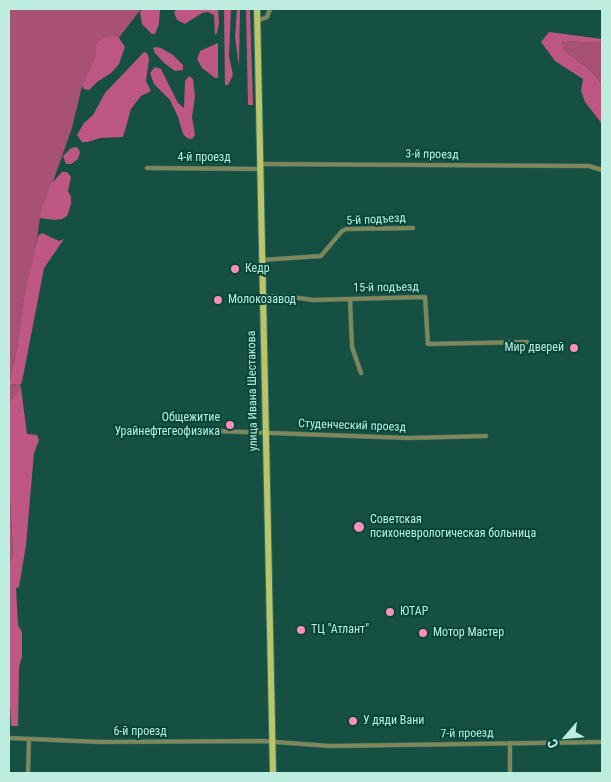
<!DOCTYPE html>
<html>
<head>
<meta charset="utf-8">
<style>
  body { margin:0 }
  #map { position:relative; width:611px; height:782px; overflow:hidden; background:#165043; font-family:"Roboto Condensed",sans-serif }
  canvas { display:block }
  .frame { position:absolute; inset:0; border:10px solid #bdeddf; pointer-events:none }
  .north { position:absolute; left:541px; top:712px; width:50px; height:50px; -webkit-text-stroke:4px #064539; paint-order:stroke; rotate:243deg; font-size:14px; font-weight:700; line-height:20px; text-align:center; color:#bdeddf }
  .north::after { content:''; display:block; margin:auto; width:18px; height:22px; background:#bdeddf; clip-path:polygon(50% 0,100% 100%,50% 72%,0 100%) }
</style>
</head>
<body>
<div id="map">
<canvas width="611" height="782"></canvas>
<div class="frame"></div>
<div class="north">С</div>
</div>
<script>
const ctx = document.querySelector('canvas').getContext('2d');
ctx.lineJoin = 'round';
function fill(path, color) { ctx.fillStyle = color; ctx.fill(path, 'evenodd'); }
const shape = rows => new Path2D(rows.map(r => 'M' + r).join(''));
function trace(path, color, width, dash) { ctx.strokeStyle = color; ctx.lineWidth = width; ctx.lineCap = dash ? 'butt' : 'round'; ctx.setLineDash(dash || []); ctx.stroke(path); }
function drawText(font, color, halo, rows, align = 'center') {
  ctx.font = font + ' "Roboto Condensed",sans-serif'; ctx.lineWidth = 4; ctx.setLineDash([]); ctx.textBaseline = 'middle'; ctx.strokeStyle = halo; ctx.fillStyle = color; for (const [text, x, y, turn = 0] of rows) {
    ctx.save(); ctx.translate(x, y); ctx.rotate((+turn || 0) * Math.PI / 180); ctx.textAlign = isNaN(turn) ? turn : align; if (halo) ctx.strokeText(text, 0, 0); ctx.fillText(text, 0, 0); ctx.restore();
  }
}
fill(shape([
  [9,9,141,9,82,86,72,128,40,218,33,265,23,302,17,349,10,379,10,384,20,385,21,388,9,403],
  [562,41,602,43,602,85,592,72,564,50],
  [9,484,13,553,9,567]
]), '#a75175');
fill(shape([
  [142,9,160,9,159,24,155,34,152,34,142,24,140,12],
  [177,9,218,9,219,23,217,33,215,35,214,15,208,12,202,13,185,24,177,20,174,12],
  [224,9,231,9,229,56,233,75,228,85,225,85],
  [237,9,240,9,239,66,235,37],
  [246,9,250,9,253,105,248,105],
  [549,32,602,39,602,43,562,41,564,50,592,72,602,85,602,124,585,102,581,91,583,79,555,61,541,42],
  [114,36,119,38,125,47,119,64,111,73,97,82,89,90,84,89,82,86,96,57,95,46,103,38],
  [218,43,218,78,215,78,202,68,197,59,200,51],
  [156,47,161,48,173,55,183,65,183,70,175,71,164,63,155,53,153,48],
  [144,52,147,53,149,59,146,81,151,91,141,96,131,109,123,137,100,138,88,142,82,142,77,135,84,123,93,115,105,93],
  [155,67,161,69,178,103,184,108,185,81,189,76,193,79,195,96,192,117,195,135,192,139,187,138,183,134,178,117,170,100,154,84,150,73],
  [77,147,80,152,78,159,71,164,66,164,63,156,71,148],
  [62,172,67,172,71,177,68,191,71,197,71,204,67,216,62,219,55,220,40,218,42,207,46,199,50,185],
  [42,233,59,241,64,239,44,268,22,382,20,385,10,384,10,379,17,349,23,302,38,236],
  [21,388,27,434,37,435,39,440,34,453,26,545,19,587,16,588,18,625,22,632,22,657,19,667,18,726,11,726,9,683,9,567,13,553,9,484,9,403]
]), '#be5783');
const street = shape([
  [257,21,267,17,270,9],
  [260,164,589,166,602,170],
  [147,168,260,169],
  [262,260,321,256,342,231,346,229,413,228],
  [263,296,292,297,313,300,425,297,428,344,527,342],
  [350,299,352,347,361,373],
  [217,431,408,438,486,436],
  [9,738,100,742,262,741,330,746,602,742],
  [510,743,510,773],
  [28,773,29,739]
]);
const primary = shape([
  [257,9,273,773]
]);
trace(street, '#376f62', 5);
trace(primary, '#376f62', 8);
trace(street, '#80875a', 4);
trace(primary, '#bac567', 6);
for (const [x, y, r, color] of [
  [235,269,5,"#fe8ebc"],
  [218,300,5,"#fe8ebc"],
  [574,348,5,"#fe8ebc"],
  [230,425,5,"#fe8ebc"],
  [359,527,6,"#fe8ebc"],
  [390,612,5,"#fe8ebc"],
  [301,630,5,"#fe8ebc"],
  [423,633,5,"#fe8ebc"],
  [353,721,5,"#fe8ebc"]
]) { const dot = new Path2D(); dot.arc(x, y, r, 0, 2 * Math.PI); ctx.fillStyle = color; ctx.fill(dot); trace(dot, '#064539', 2); }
drawText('12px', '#bdeddf', '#064539', [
  ["3-й проезд",432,155,1],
  ["4-й проезд",204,158],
  ["5-й подъезд",376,220,-3],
  ["15-й подъезд",386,288,-1],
  ["улица Ивана Шестакова",253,391,-91],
  ["Студенческий проезд",352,426,2],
  ["6-й проезд",140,732],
  ["7-й проезд",467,734,-1]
]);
drawText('12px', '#bdeddf', '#064539', [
  ["Кедр",245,269],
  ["Молокозавод",228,300],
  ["Мир дверей",564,348,"right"],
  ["Общежитие",220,418,"right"],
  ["Урайнефтегеофизика",220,432,"right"],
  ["Советская",370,520],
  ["психоневрологическая больница",370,534],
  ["ЮТАР",400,612],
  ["ТЦ \"Атлант\"",311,630],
  ["Мотор Мастер",433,633],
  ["У дяди Вани",363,721]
], 'left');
</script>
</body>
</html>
